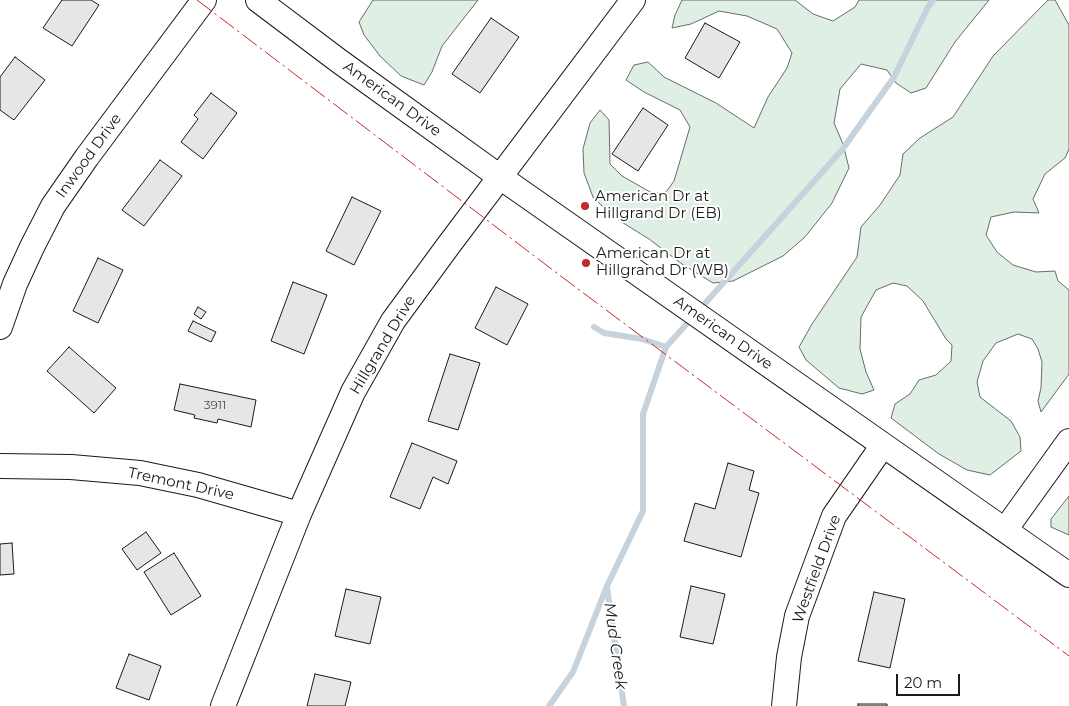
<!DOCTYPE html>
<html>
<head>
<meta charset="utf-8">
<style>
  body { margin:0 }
  #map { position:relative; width:1069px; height:706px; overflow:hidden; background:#fff; font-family:Montserrat,sans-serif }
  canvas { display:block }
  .scale { position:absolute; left:896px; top:674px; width:64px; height:22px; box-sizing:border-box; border:2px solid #1a1a1a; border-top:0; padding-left:6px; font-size:15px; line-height:18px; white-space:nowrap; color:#1a1a1a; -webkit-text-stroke:4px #fff; paint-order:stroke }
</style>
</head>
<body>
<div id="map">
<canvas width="1069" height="706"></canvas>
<div class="scale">20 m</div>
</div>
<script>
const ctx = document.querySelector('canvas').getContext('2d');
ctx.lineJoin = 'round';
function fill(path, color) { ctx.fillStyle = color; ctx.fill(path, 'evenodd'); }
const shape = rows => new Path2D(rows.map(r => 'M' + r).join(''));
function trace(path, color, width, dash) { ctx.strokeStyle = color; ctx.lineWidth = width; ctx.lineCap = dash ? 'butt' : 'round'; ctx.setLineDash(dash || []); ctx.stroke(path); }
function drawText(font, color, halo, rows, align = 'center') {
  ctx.font = font + ' Montserrat,sans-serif'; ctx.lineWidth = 4; ctx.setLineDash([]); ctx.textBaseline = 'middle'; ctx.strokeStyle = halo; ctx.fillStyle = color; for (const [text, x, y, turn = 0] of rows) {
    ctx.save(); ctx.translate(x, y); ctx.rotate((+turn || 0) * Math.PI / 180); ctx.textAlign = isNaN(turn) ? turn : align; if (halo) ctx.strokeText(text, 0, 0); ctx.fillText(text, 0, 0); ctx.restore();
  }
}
const green = shape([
  [373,0,478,0,442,46,432,72,424,85,401,76,380,56,364,35,359,22,373,0],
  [682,0,795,0,813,14,833,21,855,7,859,0,989,0,955,42,926,88,911,93,896,83,887,70,861,64,840,89,834,123,843,144,849,168,832,203,805,237,783,256,733,281,713,283,682,264,649,239,612,216,593,197,584,173,583,149,590,123,600,110,609,120,610,164,622,176,652,193,666,192,674,181,690,127,680,110,644,92,626,80,634,65,648,62,664,77,716,103,754,128,768,97,787,68,792,53,777,29,747,16,719,11,691,24,672,28,675,15,682,0],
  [1048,0,1055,0,1069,25,1069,149,1065,158,1045,174,1033,199,1039,213,1014,212,991,217,986,235,997,252,1013,265,1036,272,1055,271,1058,281,1069,290,1069,374,1041,412,1038,401,1041,388,1042,362,1038,349,1032,339,1018,334,996,343,983,361,977,382,980,397,1011,421,1020,437,1021,451,990,475,967,470,939,454,891,418,895,404,910,394,919,380,936,375,951,361,952,345,946,339,923,301,907,286,893,283,876,290,861,317,860,349,866,372,874,390,862,394,839,388,806,360,799,347,812,324,857,257,861,227,880,205,900,175,903,154,920,138,953,117,993,56,1048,0],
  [1069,496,1069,535,1051,527,1051,519,1069,496]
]);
fill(green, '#e0efe3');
trace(green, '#6a6a6a', 1);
trace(shape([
  [594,327,604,333,642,339,666,347],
  [607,588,624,706],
  [549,706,573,672,607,586,643,511,643,414,666,347,842,150,894,77,927,9,933,0]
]), '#c6d2dc', 6);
const building = shape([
  [62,0,91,0,99,5,72,46,43,28,62,0],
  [491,18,519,37,480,93,452,74,491,18],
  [705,23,740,42,719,78,685,58,705,23],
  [15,57,45,80,14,120,0,110,0,77,15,57],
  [211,93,237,113,203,159,181,142,198,119,194,115,211,93],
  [643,108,668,125,638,171,612,154,643,108],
  [160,160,182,176,144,226,122,210,160,160],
  [352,197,381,211,354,265,326,251,352,197],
  [98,258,123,270,98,323,73,311,98,258],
  [293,282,327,295,304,354,271,341,293,282],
  [496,287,528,304,507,345,475,328,496,287],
  [198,307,206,312,201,319,194,314,198,307],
  [193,321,216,332,211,342,188,331,193,321],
  [69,347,116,388,94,413,47,371,69,347],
  [450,354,480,363,458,430,428,421,450,354],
  [180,384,256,400,251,427,218,419,217,423,194,418,195,415,174,410,180,384],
  [412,443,457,461,448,484,433,477,420,509,390,497,412,443],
  [728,463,754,471,749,490,759,493,741,557,684,541,695,503,715,509,728,463],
  [146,532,161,553,137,570,122,549,146,532],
  [12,543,14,574,0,575,0,544,12,543],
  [174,553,201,596,171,615,144,572,174,553],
  [691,586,725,594,713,644,680,637,691,586],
  [346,589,381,597,370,644,335,636,346,589],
  [874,592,905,599,890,668,858,661,874,592],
  [129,654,161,666,149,700,116,688,129,654],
  [315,674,351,682,345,706,307,706,315,674],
  [858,704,887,704,887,706,858,706,858,704]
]);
fill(building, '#e6e6e6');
trace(building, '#1a1a1a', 1);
const minor = shape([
  [258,0,339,61,500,177,1069,575],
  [0,327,15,284,32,247,53,206,87,157,204,0],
  [0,466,71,467,140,473,198,485,299,514],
  [1005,530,1069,441],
  [223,706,299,514,353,392,393,321,448,246,633,0],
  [784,706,789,657,797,616,834,516,883,445]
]);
trace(minor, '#1a1a1a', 26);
trace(minor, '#fff', 24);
trace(shape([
  [197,0,562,277,1069,656]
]), '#c62828', 1, [18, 4, 2.5, 4]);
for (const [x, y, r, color] of [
  [585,206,5,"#c62828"],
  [586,263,5,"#c62828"]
]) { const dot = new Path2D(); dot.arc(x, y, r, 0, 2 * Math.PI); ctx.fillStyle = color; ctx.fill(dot); trace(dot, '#fff', 2); }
drawText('12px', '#4d4d4d', null, [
  ["3911",215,405]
]);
drawText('15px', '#1a1a1a', '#fff', [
  ["American Drive",392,99,36],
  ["Inwood Drive",89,156,-54],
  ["American Drive",723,333,35],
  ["Hillgrand Drive",383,345,-59],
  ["Tremont Drive",181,484,12],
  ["Westfield Drive",817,569,-70]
]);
drawText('15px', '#1a1a1a', '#fff', [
  ["American Dr at",595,197],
  ["Hillgrand Dr (EB)",595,214],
  ["American Dr at",596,254],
  ["Hillgrand Dr (WB)",596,271]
], 'left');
drawText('italic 16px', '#1a1a1a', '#fff', [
  ["Mud Creek",615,646,82]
]);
</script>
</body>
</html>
